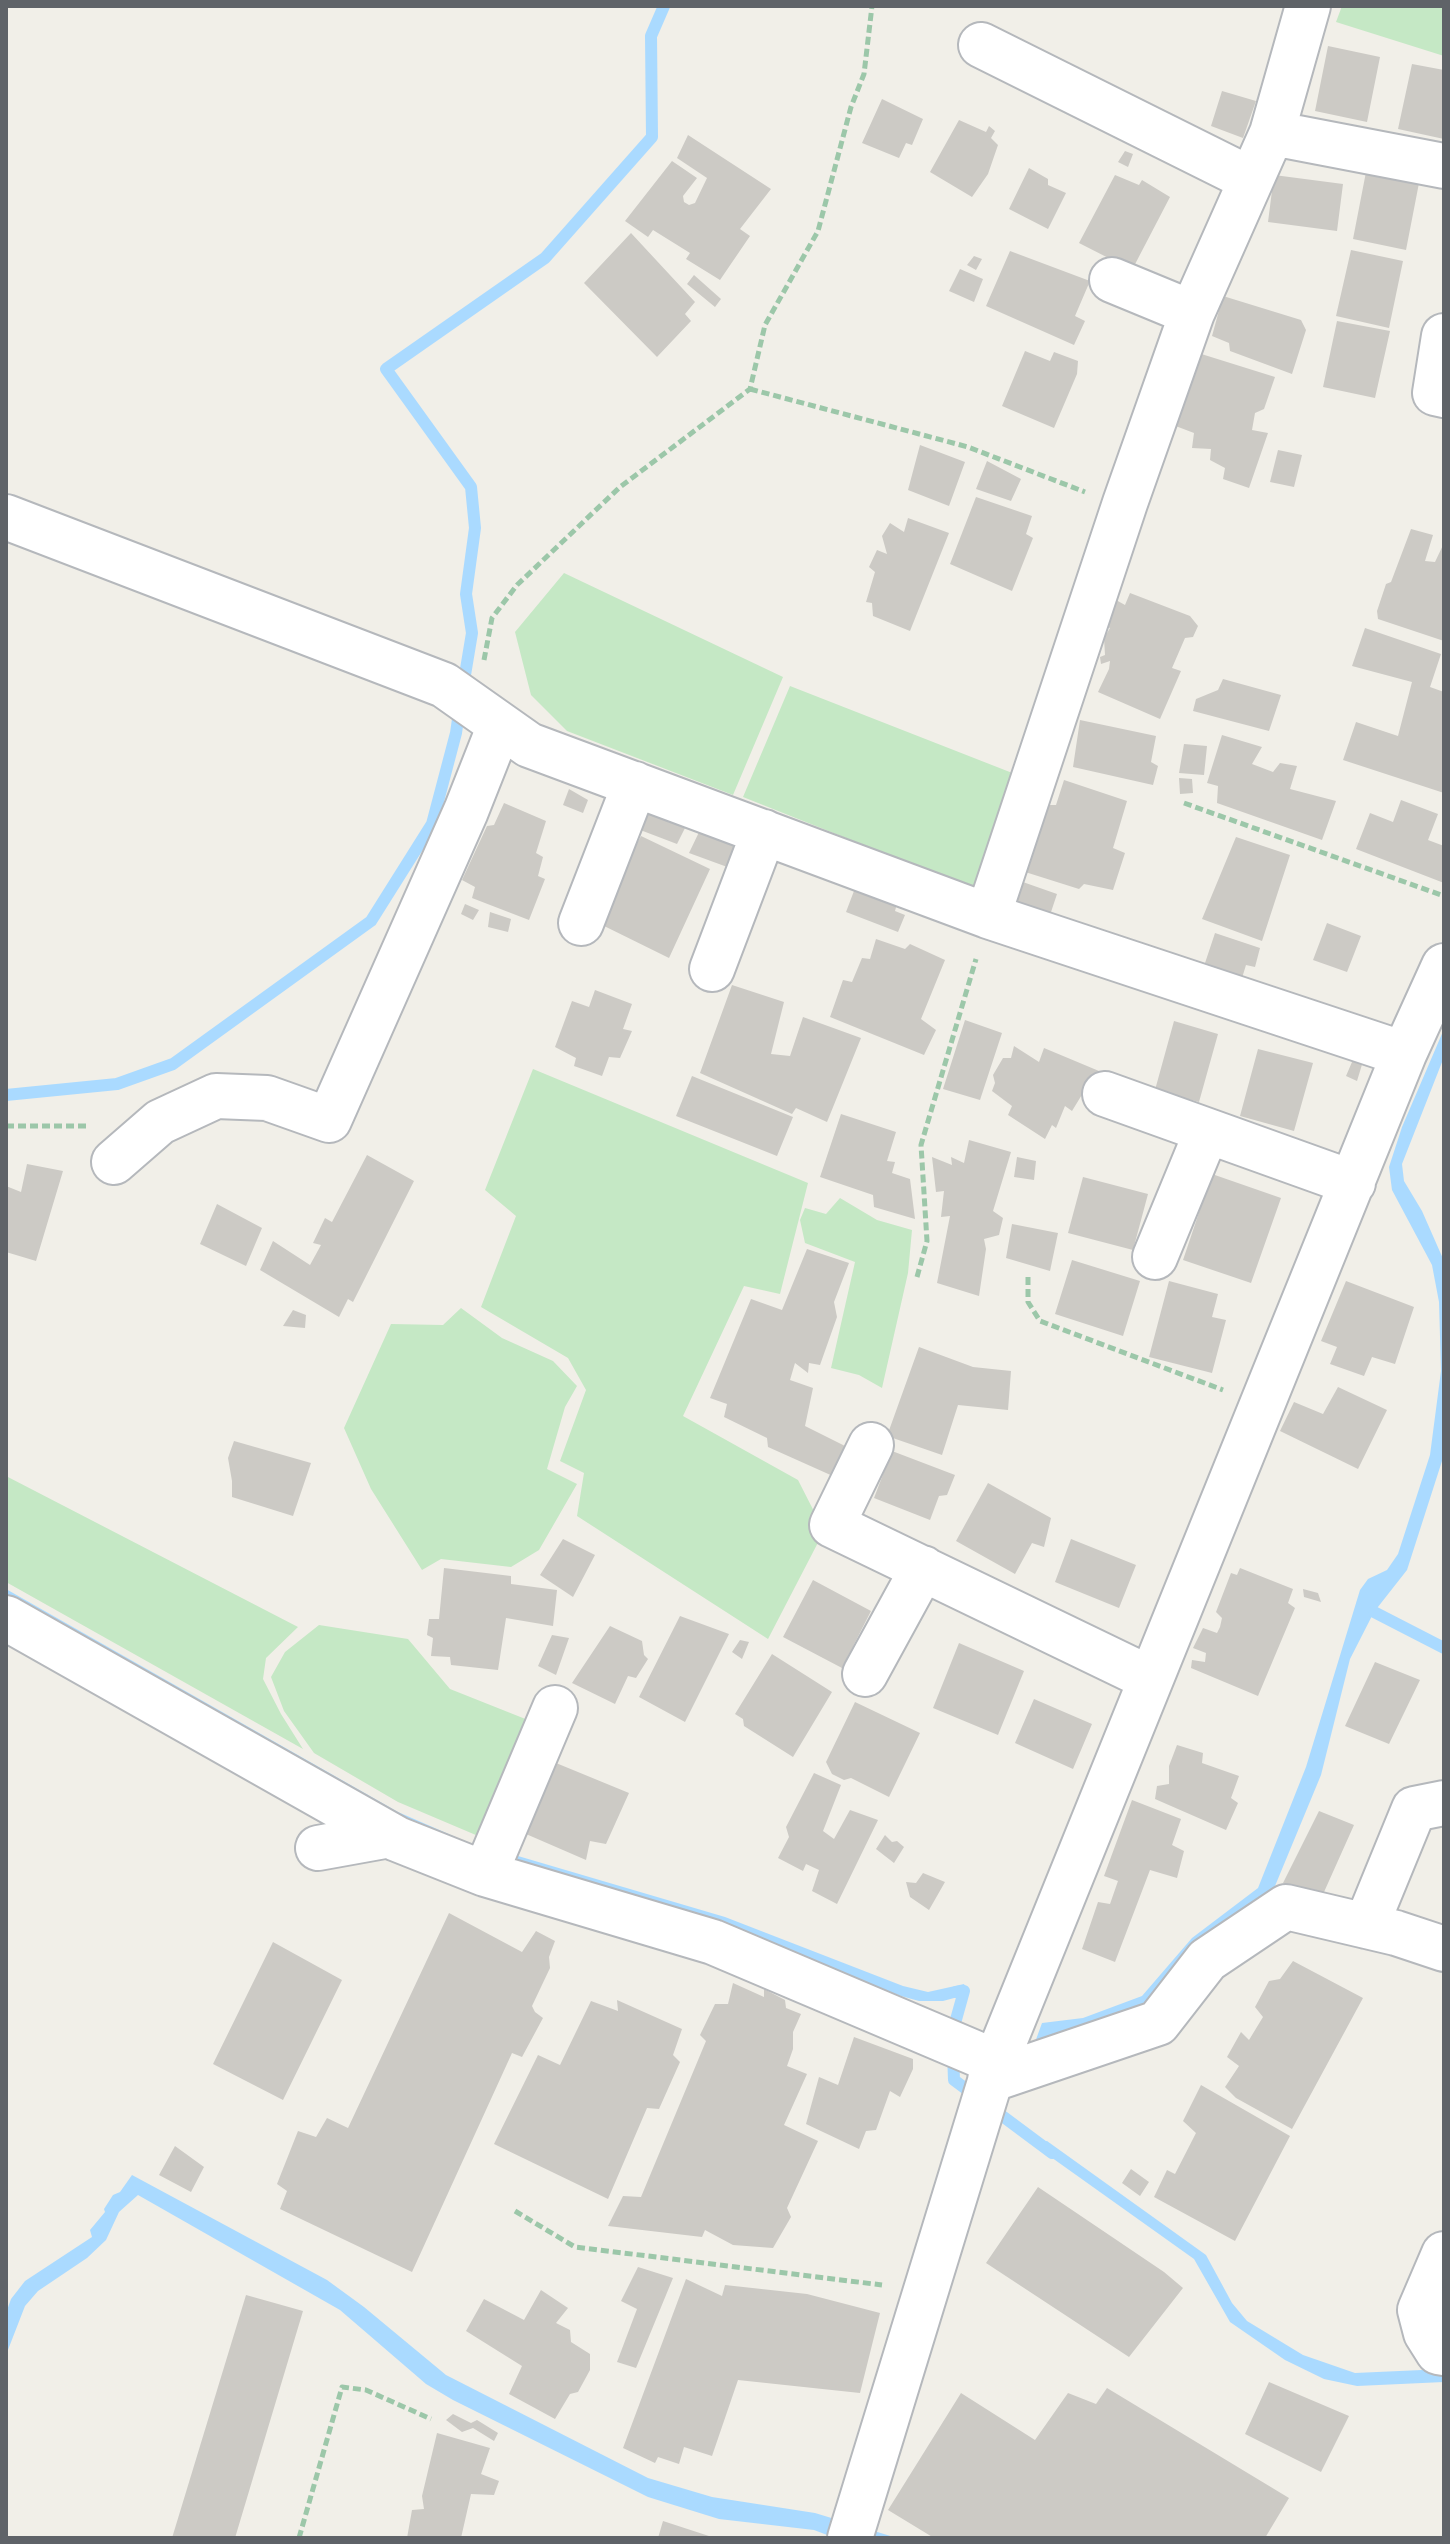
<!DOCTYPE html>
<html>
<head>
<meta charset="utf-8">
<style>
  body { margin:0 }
  #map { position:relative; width:1450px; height:2544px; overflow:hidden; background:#f1efe8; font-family:"Public Sans",sans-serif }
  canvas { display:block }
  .frame { position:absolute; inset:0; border:8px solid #5f6368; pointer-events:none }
</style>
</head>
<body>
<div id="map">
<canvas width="1450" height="2544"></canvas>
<div class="frame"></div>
</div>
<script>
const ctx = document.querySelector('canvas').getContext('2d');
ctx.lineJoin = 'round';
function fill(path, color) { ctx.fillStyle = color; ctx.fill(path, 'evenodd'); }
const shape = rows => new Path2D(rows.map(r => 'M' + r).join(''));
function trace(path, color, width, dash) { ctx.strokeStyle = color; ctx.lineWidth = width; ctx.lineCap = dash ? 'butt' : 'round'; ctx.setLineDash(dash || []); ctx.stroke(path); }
fill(shape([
  [1342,6,1444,6,1444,56,1336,22],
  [564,573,783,677,733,795,567,731,531,695,515,632],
  [790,686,1020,776,979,891,743,797],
  [533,1069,808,1183,780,1294,744,1286,683,1416,798,1480,824,1531,768,1639,577,1516,584,1473,560,1461,586,1390,568,1358,481,1307,516,1216,485,1190],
  [840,1198,877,1220,912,1230,908,1273,882,1388,859,1375,831,1368,855,1262,805,1243,800,1220,805,1208,826,1214],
  [461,1308,502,1338,553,1361,577,1386,565,1407,547,1469,577,1484,539,1550,511,1567,441,1559,422,1570,371,1489,344,1428,391,1324,443,1325],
  [6,1476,298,1627,266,1658,263,1679,281,1714,303,1749,6,1582],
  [319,1625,408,1639,450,1689,533,1722,490,1841,398,1802,314,1753,284,1711,271,1677,285,1652]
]), '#c5e8c5');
fill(shape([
  [1444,1029,1444,1057,1402,1164,1404,1181,1422,1211,1444,1261,1444,1448,1442,1461,1407,1570,1374,1612,1350,1659,1321,1775,1275,1886,1251,1919,1150,2009,1034,2045,1042,2023,1083,2018,1142,1996,1192,1938,1258,1888,1306,1767,1360,1590,1368,1579,1387,1570,1398,1554,1430,1455,1441,1371,1439,1302,1432,1265,1392,1190,1389,1167,1402,1127],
  [6,1589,398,1812,467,1842,464,1849,404,1825,6,1603],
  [518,1856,725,1917,903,1986,928,1992,964,1984,969,1994,943,2001,919,2001,901,1996,725,1927,516,1864],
  [1047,2141,1206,2255,1232,2303,1247,2321,1303,2355,1355,2373,1444,2369,1444,2382,1357,2386,1324,2379,1285,2360,1230,2322,1194,2259,1034,2145],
  [132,2175,327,2280,364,2307,446,2375,648,2478,712,2497,815,2513,897,2538,835,2538,814,2530,719,2519,648,2497,453,2400,426,2384,340,2310,138,2195,119,2212,106,2240,87,2258,38,2291,25,2306,6,2355,6,2313,11,2299,25,2281,92,2237,90,2230,105,2212,104,2209,113,2195,120,2192]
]), '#aadaff');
trace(shape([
  [463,687,472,633,466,594,475,528,471,487,386,369,545,258,652,137,651,36,664,6],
  [6,1095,117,1084,173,1064,371,921,432,824,456,733,460,705],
  [1374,1612,1444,1648],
  [952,2034,964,1991,956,1992],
  [953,2053,954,2080,1052,2153]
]), '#aadaff', 12);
fill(shape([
  [1328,46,1380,57,1367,122,1315,111],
  [1412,64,1444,70,1444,139,1398,129],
  [1222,91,1256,101,1243,138,1211,126],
  [882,99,923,119,912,145,906,143,899,158,862,143],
  [959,120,986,132,989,126,995,131,991,138,998,145,988,174,972,197,930,172],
  [688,135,771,189,740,229,750,236,720,280,686,259,690,253,653,230,648,237,625,221,672,161,697,178,683,196,684,202,689,205,695,203,707,178,677,158],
  [1125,151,1133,154,1128,167,1118,162],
  [1029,168,1048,179,1048,185,1066,193,1048,229,1009,209],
  [1366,172,1419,183,1406,250,1353,239],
  [1115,175,1139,185,1142,180,1170,197,1132,270,1079,243],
  [1274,175,1343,184,1337,231,1268,222],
  [631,233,695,302,685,314,691,321,657,357,584,283],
  [1351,250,1403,261,1389,328,1336,316],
  [1010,251,1090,281,1075,316,1085,321,1074,345,986,306],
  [974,256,982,259,976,270,967,265],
  [960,269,983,279,974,302,949,291],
  [694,275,721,299,715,307,687,284],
  [1223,296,1301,320,1306,330,1292,374,1230,351,1229,343,1212,336],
  [1337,321,1390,331,1375,398,1323,387],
  [1025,351,1050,361,1054,352,1078,361,1077,374,1054,428,1002,406],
  [1195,352,1275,377,1264,409,1255,413,1252,430,1268,433,1249,488,1223,479,1225,468,1210,460,1211,449,1192,448,1194,433,1173,425],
  [920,445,965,462,949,506,908,490],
  [1278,450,1302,455,1294,487,1270,482],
  [987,461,1021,479,1011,501,976,489],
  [976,497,1032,516,1026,534,1033,538,1012,591,950,564],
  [908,518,949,533,910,631,873,616,872,603,866,602,875,572,869,567,877,550,887,554,882,536,890,523,904,532],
  [1411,529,1433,535,1425,561,1435,562,1444,543,1444,641,1378,619,1377,611,1386,584,1391,582],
  [1130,593,1190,616,1198,626,1193,637,1185,638,1172,668,1181,671,1160,719,1098,692,1109,669,1110,661,1101,664,1100,657,1105,655,1104,638,1110,628,1104,626,1116,600,1125,605],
  [1365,628,1441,654,1430,687,1444,692,1444,793,1343,760,1356,722,1398,736,1412,682,1352,666],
  [1223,679,1281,695,1269,731,1193,711,1196,699,1218,690],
  [1080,720,1156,736,1151,762,1158,766,1153,785,1073,767],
  [1222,735,1262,747,1252,764,1273,772,1280,763,1297,766,1290,789,1336,801,1322,840,1217,803,1218,786,1207,783],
  [1184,744,1207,746,1204,775,1179,773],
  [1179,778,1192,779,1193,793,1180,794],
  [1064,780,1127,801,1113,848,1125,853,1113,890,1084,884,1079,889,1022,871,1045,805,1056,805],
  [569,789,588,800,583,813,563,805],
  [1401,800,1438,814,1428,840,1444,846,1444,883,1356,849,1370,813,1393,822],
  [504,803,546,821,536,853,543,857,538,876,545,879,529,920,472,898,475,887,462,880,487,826,494,825],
  [658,809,687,824,677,844,635,828,637,816],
  [701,828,740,845,730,868,689,853],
  [641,836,710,869,669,958,596,922],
  [1236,837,1290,855,1262,941,1202,919],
  [1020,881,1057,894,1047,924,1010,911],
  [857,883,898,900,895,911,905,915,898,932,846,912],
  [465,904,479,910,473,920,461,914],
  [490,912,511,919,508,932,488,927],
  [1327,923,1361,936,1347,972,1313,960],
  [1215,933,1260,948,1255,967,1246,965,1242,978,1205,963],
  [876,939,905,949,910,944,945,960,921,1019,936,1030,924,1055,830,1017,843,980,852,982,862,958,870,959],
  [732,985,784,1002,771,1054,790,1056,803,1017,861,1038,827,1122,796,1108,792,1114,700,1073],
  [595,990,632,1004,623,1029,632,1031,620,1058,609,1057,602,1076,574,1066,576,1058,555,1047,572,1001,589,1007],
  [965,1020,1002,1033,980,1100,943,1089],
  [1174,1021,1218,1034,1199,1102,1155,1090],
  [1014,1046,1039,1062,1044,1048,1099,1071,1094,1092,1083,1093,1072,1111,1065,1106,1056,1128,1052,1125,1045,1139,1008,1115,1012,1106,992,1091,995,1083,993,1075,1003,1058,1011,1058],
  [1258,1049,1313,1063,1294,1131,1240,1116],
  [1355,1055,1364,1058,1357,1081,1346,1076],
  [692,1076,793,1117,777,1156,676,1116],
  [841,1114,896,1132,887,1161,895,1162,892,1173,910,1179,915,1219,874,1207,873,1195,820,1177],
  [969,1140,1011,1152,993,1211,1003,1218,999,1235,984,1239,986,1249,979,1296,937,1283,950,1216,941,1217,944,1191,936,1192,932,1157,952,1165,951,1157,964,1163],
  [367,1155,414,1181,353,1302,348,1299,339,1317,260,1270,273,1241,310,1265,321,1245,313,1243,325,1218,332,1222],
  [1017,1157,1036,1161,1034,1180,1014,1177],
  [27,1164,63,1171,36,1261,6,1252,6,1186,21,1192],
  [1212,1174,1281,1198,1251,1283,1183,1260],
  [1083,1177,1148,1194,1133,1250,1068,1233],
  [217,1204,262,1228,246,1266,200,1244],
  [1012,1224,1058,1233,1050,1271,1006,1258],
  [807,1249,849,1263,834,1302,837,1317,820,1365,809,1363,808,1373,795,1363,790,1380,813,1388,805,1426,849,1448,835,1477,768,1447,767,1438,724,1417,727,1404,710,1398,751,1299,782,1310],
  [1072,1260,1140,1281,1123,1336,1055,1314],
  [1169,1281,1218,1294,1212,1317,1226,1320,1212,1373,1149,1357],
  [1346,1281,1414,1307,1395,1364,1372,1357,1364,1376,1330,1364,1337,1347,1321,1341],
  [293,1310,306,1315,305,1328,283,1326],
  [919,1347,973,1367,1011,1371,1008,1410,958,1405,942,1455,887,1436],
  [1338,1387,1387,1410,1358,1469,1280,1431,1294,1402,1323,1414],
  [234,1441,311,1463,293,1516,232,1497,232,1481,228,1458],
  [892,1451,955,1475,947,1495,939,1496,930,1520,874,1498],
  [988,1483,1051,1518,1044,1547,1032,1543,1015,1574,956,1541],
  [563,1539,595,1555,573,1597,540,1575],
  [1071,1539,1136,1565,1119,1608,1055,1582],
  [444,1568,511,1576,511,1584,557,1590,553,1626,506,1618,498,1670,451,1665,450,1657,431,1656,433,1638,427,1635,429,1619,439,1619],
  [1240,1568,1293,1589,1288,1603,1295,1608,1258,1696,1191,1668,1192,1660,1205,1662,1206,1653,1193,1648,1203,1628,1217,1633,1220,1627,1222,1618,1216,1612,1231,1573,1237,1575],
  [813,1580,871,1611,842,1668,783,1637],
  [1303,1589,1318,1593,1321,1602,1304,1597],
  [680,1616,729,1634,685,1722,639,1697],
  [610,1626,642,1641,644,1655,648,1659,636,1678,628,1676,615,1704,572,1683],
  [552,1635,569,1638,556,1675,538,1666],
  [740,1640,749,1642,742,1659,732,1652],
  [959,1643,1024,1671,998,1735,933,1708],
  [772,1654,832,1692,793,1757,744,1726,743,1719,735,1714],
  [1375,1662,1420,1680,1389,1744,1345,1726],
  [1034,1699,1092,1724,1073,1769,1015,1743],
  [855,1702,920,1733,889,1797,851,1778,844,1780,832,1774,826,1762],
  [1177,1745,1203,1753,1202,1763,1239,1776,1231,1798,1238,1803,1226,1830,1155,1799,1157,1786,1169,1784,1169,1766],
  [556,1763,629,1793,606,1844,590,1841,586,1860,526,1834],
  [814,1773,841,1785,823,1831,834,1839,850,1810,878,1820,837,1904,812,1891,819,1870,806,1864,803,1871,778,1858,789,1837,786,1827],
  [1132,1800,1181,1819,1172,1845,1184,1851,1177,1878,1150,1870,1115,1962,1082,1949,1098,1902,1110,1904,1118,1881,1104,1876],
  [1319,1811,1354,1825,1320,1901,1283,1883],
  [885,1835,892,1842,897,1841,904,1847,894,1863,876,1849],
  [923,1873,945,1882,929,1910,910,1897,906,1882,916,1883],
  [449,1913,522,1952,536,1931,555,1941,549,1957,550,1968,532,2006,535,2012,543,2018,522,2057,512,2053,412,2272,280,2209,287,2191,277,2184,298,2131,316,2137,327,2118,348,2128],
  [273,1942,342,1980,283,2100,213,2064],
  [1293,1961,1363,1998,1292,2129,1236,2098,1225,2087,1239,2066,1227,2057,1241,2032,1249,2040,1263,2017,1255,2007,1269,1981,1280,1979],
  [733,1983,764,1997,764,1989,785,2000,786,2008,801,2014,793,2032,793,2049,787,2066,807,2074,784,2125,818,2141,787,2208,791,2217,773,2248,733,2245,705,2230,702,2237,608,2226,623,2196,641,2197,706,2041,700,2035,715,2004,728,2004],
  [617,2000,682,2029,673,2055,680,2062,659,2109,647,2108,608,2199,494,2144,538,2055,560,2065,591,2001,618,2011],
  [854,2037,913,2059,913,2069,900,2097,890,2091,876,2130,866,2131,859,2149,806,2124,819,2077,838,2085],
  [1201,2085,1290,2136,1235,2241,1154,2197,1167,2170,1175,2174,1196,2133,1183,2121],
  [175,2146,204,2167,191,2192,159,2175],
  [1131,2169,1149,2182,1140,2196,1122,2183],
  [1038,2187,1164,2272,1183,2288,1129,2357,986,2263],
  [638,2267,673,2278,636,2368,617,2362,637,2309,621,2301],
  [686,2279,722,2296,725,2285,807,2294,880,2313,860,2393,738,2380,712,2456,684,2447,679,2464,658,2457,655,2463,623,2448],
  [541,2290,568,2308,556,2323,570,2330,571,2342,590,2354,590,2370,578,2392,570,2394,555,2419,509,2394,522,2366,466,2331,484,2299,524,2320],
  [246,2295,303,2311,235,2538,172,2538],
  [1269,2382,1349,2416,1321,2472,1245,2434],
  [1107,2388,1289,2498,1265,2538,934,2538,888,2510,961,2393,1035,2440,1068,2393,1096,2404],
  [453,2414,471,2423,477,2420,498,2433,494,2441,473,2428,462,2432,446,2420],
  [437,2433,490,2448,481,2474,499,2481,494,2495,471,2494,461,2538,407,2538,412,2510,424,2509,422,2496],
  [663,2521,712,2537,712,2538,658,2538]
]), '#cccac5');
const minor = shape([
  [981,45,1250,179],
  [1272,133,1444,166],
  [1112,280,1192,313],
  [1444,336,1435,393,1444,395],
  [6,517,444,685,529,745,988,916,1404,1054],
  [988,916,1125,503,1192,313,1272,133,1308,6],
  [581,923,635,784],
  [712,969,764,832],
  [1105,1094,1353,1183],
  [114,1162,160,1122,216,1096,267,1098,329,1120,466,811,500,725],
  [1155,1257,1207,1131],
  [871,1445,832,1525,1151,1679],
  [6,1618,397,1839,485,1874,713,1942,996,2062],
  [865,1674,923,1568],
  [318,1848,390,1835],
  [485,1874,555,1708],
  [1366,1926,1414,1809,1444,1803],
  [990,2080,1158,2023,1207,1960,1286,1907,1396,1933,1444,1949],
  [1444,2254,1420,2310,1426,2333,1438,2352,1444,2353],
  [850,2538,996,2062,1404,1054,1444,966]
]);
trace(minor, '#b5b8bc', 48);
trace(shape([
  [750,389,968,447,1085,492],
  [484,660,492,618,517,585,620,487,750,389,765,325,818,231,851,107,864,74,872,6],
  [1184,803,1444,896],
  [6,1126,89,1126],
  [917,1277,927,1241,921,1145,976,959],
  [1028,1277,1028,1302,1040,1321,1223,1390],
  [515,2211,575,2247,882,2285],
  [299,2538,342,2387,366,2390,431,2419]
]), '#9cc7a9', 5, [8, 4]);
trace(minor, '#fff', 44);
</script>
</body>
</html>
